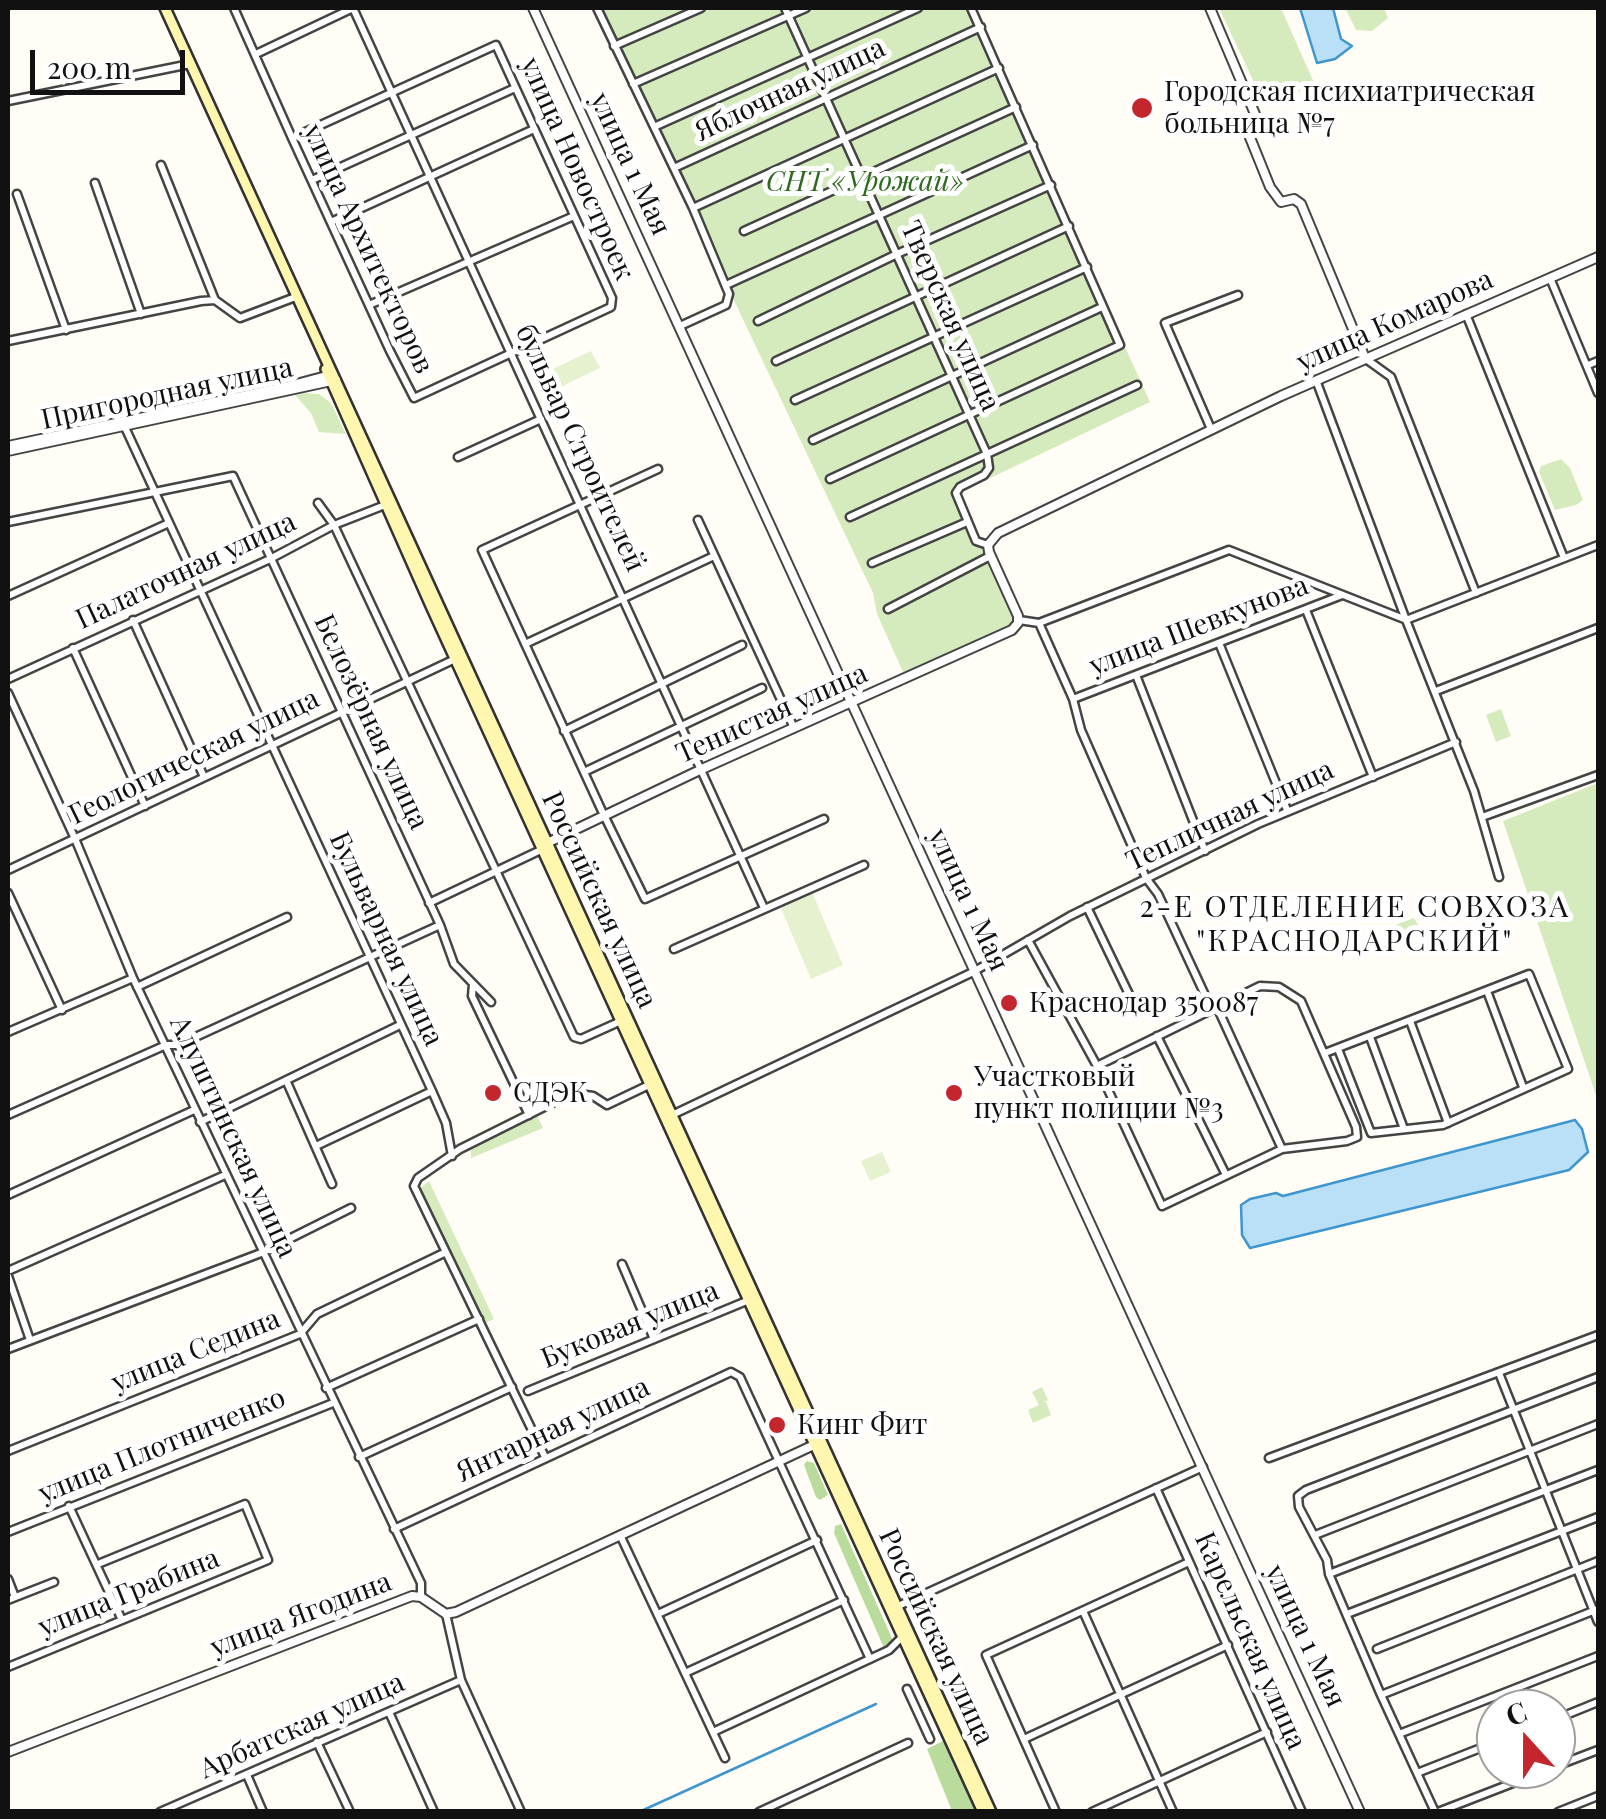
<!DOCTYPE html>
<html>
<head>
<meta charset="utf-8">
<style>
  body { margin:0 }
  #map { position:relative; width:1606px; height:1819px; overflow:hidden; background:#fffdf5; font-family:"Playfair Display",serif }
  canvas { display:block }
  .frame { position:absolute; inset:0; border:10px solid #111; pointer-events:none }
  .north { position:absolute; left:1476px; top:1689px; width:100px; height:100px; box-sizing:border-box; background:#fff; border:2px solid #a0a0a0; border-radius:50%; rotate:339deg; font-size:28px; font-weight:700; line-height:40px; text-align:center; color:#111 }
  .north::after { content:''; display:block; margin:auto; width:35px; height:45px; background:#c4262e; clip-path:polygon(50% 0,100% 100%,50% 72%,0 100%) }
  .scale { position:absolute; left:30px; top:50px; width:155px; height:45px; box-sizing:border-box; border:5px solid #111; border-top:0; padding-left:12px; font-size:30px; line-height:35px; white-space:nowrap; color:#111; -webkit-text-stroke:8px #fff; paint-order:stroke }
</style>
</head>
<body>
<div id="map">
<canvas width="1606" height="1819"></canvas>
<div class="frame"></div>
<div class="north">С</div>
<div class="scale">200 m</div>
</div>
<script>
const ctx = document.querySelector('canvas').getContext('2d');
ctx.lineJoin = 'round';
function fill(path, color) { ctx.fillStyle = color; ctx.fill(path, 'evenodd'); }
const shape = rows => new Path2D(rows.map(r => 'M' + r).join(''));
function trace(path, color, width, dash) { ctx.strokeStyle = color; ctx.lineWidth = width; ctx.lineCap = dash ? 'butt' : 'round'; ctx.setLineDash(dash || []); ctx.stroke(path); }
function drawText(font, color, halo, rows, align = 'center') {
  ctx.font = font + ' "Playfair Display",serif'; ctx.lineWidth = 10; ctx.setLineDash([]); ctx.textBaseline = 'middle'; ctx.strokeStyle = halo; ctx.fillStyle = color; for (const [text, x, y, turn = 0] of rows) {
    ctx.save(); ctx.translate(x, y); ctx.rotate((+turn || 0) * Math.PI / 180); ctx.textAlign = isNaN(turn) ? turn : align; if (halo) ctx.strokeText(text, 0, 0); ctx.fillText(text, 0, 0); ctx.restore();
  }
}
fill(shape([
  [595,8,971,8,1150,402,965,490,961,494,1016,618,1013,628,910,675,904,674,877,614,873,593],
  [1219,8,1281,8,1315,85,1284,98,1261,97],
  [1345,8,1384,8,1388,18,1372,31,1356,30],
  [305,393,319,394,331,403,346,434,319,432,311,413,295,395],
  [1561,459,1570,468,1583,500,1576,505,1555,510,1539,472,1541,466],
  [1501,709,1511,736,1496,742,1486,715],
  [1598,783,1598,1101,1503,821],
  [1414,918,1423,933,1393,944,1382,930],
  [537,1115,543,1128,471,1158,471,1146],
  [429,1181,494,1319,483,1324,419,1189],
  [1042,1387,1048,1400,1042,1403,1046,1402,1051,1415,1033,1423,1028,1410,1039,1405,1032,1392]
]), '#d5ebbd');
fill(shape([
  [807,1461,814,1463,828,1495,820,1500,816,1497,807,1473,804,1464],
  [841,1524,891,1636,894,1644,884,1648,834,1533,835,1526],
  [943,1741,945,1742,976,1811,952,1811,927,1749]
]), '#b9dc9c');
fill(shape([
  [591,351,600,368,554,390,546,372],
  [812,892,843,965,811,979,780,906],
  [882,1152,891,1172,870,1181,861,1161]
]), '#e6f2cf');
const water = shape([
  [1300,8,1333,8,1341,39,1352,46,1335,59,1317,63,1300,8],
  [1575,1120,1582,1129,1588,1152,1569,1170,1250,1248,1242,1235,1241,1205,1250,1199,1276,1193,1283,1196,1575,1120]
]);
fill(water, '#b9e0f7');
trace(water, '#3f96cf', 2.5);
trace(shape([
  [639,1812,876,1704]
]), '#3f96cf', 2.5);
const minor = shape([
  [234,8,292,138,390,351,414,398,611,307,612,298,496,45,292,138],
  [353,8,764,908],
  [597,8,693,208,729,294,726,305,680,326],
  [785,8,987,454,989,468,984,475,960,487,956,493,976,541,988,545],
  [614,46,701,8],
  [256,54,353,8],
  [633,84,806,8],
  [8,101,190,64],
  [654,127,918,8],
  [161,165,215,300],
  [674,168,981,27],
  [312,180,515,88],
  [95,183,141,314],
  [17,194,66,330],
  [693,208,999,68],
  [331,222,534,129],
  [744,231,1016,107],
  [1550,278,1598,393],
  [726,285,1033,145],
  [369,305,574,216],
  [1466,314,1564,558],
  [758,321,897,254,1051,185],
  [8,341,201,301,215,300,240,318,298,296],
  [1366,359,1391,377,1476,593],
  [776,361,1069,226],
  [1588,365,1598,361],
  [1316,380,1406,620,1474,791,1499,877],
  [795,400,1087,267],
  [123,423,432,1091,446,1123,452,1156],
  [1211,429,1165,323,1238,295],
  [813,440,1102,307],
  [458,457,541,419],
  [658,469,482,550,601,809,645,899,824,819],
  [830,479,1120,345,971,8],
  [318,503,334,525,574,1037,581,1039,621,1021],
  [850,517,1137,385],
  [698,520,794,728],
  [8,522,233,476,440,925,454,964,491,1002],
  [872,563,967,522],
  [8,596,169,523],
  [888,609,990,556],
  [1306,610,1373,777],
  [133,620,204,777],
  [1019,620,1039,623,1229,550,1404,619],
  [1406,620,1598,545],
  [1039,623,1073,699,1081,730,1146,878,1158,894,1211,1008],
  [1219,643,1287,810],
  [525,644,714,556],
  [73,648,145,806],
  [1136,675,1205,851],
  [8,679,270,559,334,525,385,505],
  [1436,691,1598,628],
  [8,693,76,841,133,978,421,1583,421,1597],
  [1073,699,1342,595],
  [564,731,742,645],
  [584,772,762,688],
  [1482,817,1598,775],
  [8,870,455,659],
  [8,893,62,1010],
  [429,903,545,848],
  [1087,907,1138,1013],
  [1028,940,1097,1066,1162,1206,1282,1149,1347,1141,1357,1137,1356,1127,1301,1001,1279,987,1260,986,1097,1066],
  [674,949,864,865],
  [473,984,472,996,529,1115],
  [137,987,287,917],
  [1487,991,1523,1087],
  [1217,1007,1282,1149],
  [1410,1021,1448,1123],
  [8,1032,133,978],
  [1157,1036,1226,1175],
  [1370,1037,1404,1129],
  [1325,1053,1529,974,1568,1069,1443,1125,1371,1133,1338,1049],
  [286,1080,332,1184],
  [8,1115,166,1045,178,1045,440,925],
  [672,1115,973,972,1070,916,1258,824,1456,742],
  [200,1122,400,1025],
  [316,1146,432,1091],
  [8,1195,194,1110],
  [622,1264,654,1339],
  [8,1271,225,1175],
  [8,1276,30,1340],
  [8,1349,261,1253,351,1208],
  [1499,1373,1598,1622],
  [326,1388,479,1319],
  [528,1391,749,1300],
  [8,1451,300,1334,317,1314,446,1252],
  [359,1457,512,1387],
  [545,1457,414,1186,418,1178,460,1149,572,1093,593,1096,607,1105,651,1084],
  [1269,1458,1598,1335],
  [1156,1488,1302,1812],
  [69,1506,121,1618],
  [394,1529,731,1372,740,1377,870,1659],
  [8,1532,333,1403],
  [1315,1535,1598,1424],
  [621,1537,725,1758],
  [1329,1574,1598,1470],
  [8,1579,15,1597],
  [8,1600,54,1582],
  [896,1607,1203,1467],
  [1083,1611,1173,1812],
  [446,1614,461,1680,521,1812],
  [658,1614,817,1540],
  [1347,1614,1598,1517],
  [1377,1649,1598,1561],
  [8,1667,268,1560,245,1504,98,1564],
  [685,1673,844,1600],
  [907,1689,930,1739],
  [1381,1695,1598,1609],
  [389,1712,434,1812],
  [1556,1719,1598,1702],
  [713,1732,889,1650,903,1636],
  [1399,1734,1598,1656],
  [1024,1739,1228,1645],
  [317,1742,350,1812],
  [1556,1766,1598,1750],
  [1417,1773,1496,1742],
  [247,1775,263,1812],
  [160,1812,461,1680],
  [759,1812,908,1743],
  [1056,1812,986,1655,1189,1562],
  [1092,1812,1267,1732],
  [1435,1812,1381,1695,1329,1574,1327,1560,1299,1507,1298,1496,1306,1490,1598,1377],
  [1438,1812,1549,1769],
  [1558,1812,1598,1796]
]);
const tertiary = shape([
  [533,8,1360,1812],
  [1210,8,1255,114,1249,135,1270,187,1281,202,1294,199,1301,204,1365,358],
  [8,446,285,387,330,375],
  [8,451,336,380],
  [545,844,702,769,1012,630,1018,623,1018,616,989,552,988,545,998,533,1281,396,1598,257],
  [8,1752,412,1596,421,1597,446,1614,456,1612,816,1444]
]);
const secondary = shape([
  [165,8,991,1812],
  [326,369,431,606,983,1812]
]);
trace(minor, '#444', 11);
trace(tertiary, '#444', 12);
trace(secondary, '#333', 14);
trace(minor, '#fff', 6);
trace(tertiary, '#fff', 8);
trace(secondary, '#fff6b0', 9);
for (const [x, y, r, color] of [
  [1142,108,12,"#c4262e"],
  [1009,1003,10,"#c4262e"],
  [493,1093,10,"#c4262e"],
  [954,1093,10,"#c4262e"],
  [777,1425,10,"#c4262e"]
]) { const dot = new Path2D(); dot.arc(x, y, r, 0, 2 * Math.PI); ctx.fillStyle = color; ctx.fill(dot); trace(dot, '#fff', 4); }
drawText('28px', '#111', '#fff', [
  ["Яблочная улица",790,90,-25],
  ["улица 1 Мая",630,164,65],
  ["улица Новостроек",577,169,66],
  ["улица Архитекторов",368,249,65],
  ["Тверская улица",950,316,66],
  ["улица Комарова",1395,321,-24],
  ["Пригородная улица",167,394,-12],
  ["бульвар Строителей",580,448,65],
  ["Палаточная улица",186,571,-25],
  ["улица Шевкунова",1199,626,-21],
  ["Тенистая улица",772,714,-24],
  ["Белозёрная улица",371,722,65],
  ["Геологическая улица",194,757,-26],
  ["Тепличная улица",1230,816,-25],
  ["Российская улица",599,900,65],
  ["улица 1 Мая",968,900,65],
  ["Бульварная улица",386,939,65],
  ["Алуштинская улица",233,1137,65],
  ["Буковая улица",630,1325,-22],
  ["улица Седина",196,1351,-22],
  ["Янтарная улица",553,1430,-25],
  ["улица Плотниченко",162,1446,-22],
  ["улица Грабина",129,1593,-22],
  ["улица Ягодина",301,1615,-21],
  ["улица 1 Мая",1305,1636,65],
  ["Российская улица",936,1637,65],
  ["Карельская улица",1250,1641,66],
  ["Арбатская улица",302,1726,-24]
]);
drawText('28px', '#111', '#fff', [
  ["Городская психиатрическая",1164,92],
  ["больница №7",1164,124],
  ["Краснодар 350087",1029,1003],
  ["Участковый",974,1077],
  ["пункт полиции №3",974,1109],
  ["СДЭК",513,1093],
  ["Кинг Фит",797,1425]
], 'left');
drawText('italic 28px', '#2f6b1f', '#fff', [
  ["СНТ «Урожай»",865,182]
]);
ctx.letterSpacing = '2.5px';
drawText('30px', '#111', '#fff', [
  ["2-Е ОТДЕЛЕНИЕ СОВХОЗА",1355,908],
  ["\"КРАСНОДАРСКИЙ\"",1355,942]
]);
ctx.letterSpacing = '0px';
</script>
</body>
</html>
